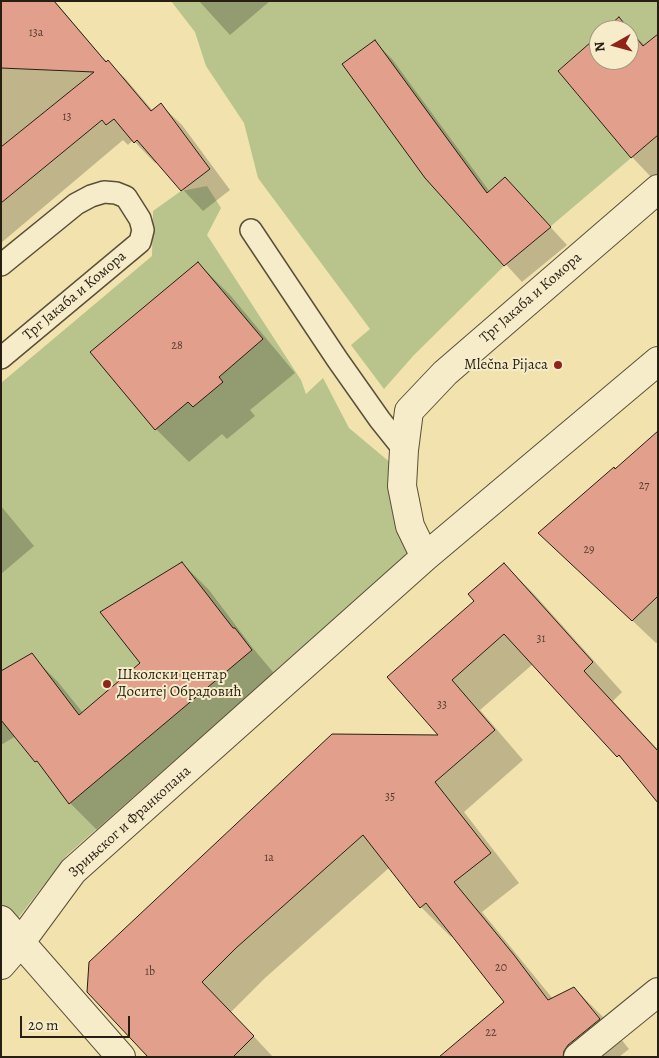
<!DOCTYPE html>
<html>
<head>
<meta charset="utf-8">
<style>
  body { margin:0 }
  #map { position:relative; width:659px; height:1058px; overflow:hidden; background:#f1e2ae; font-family:Alegreya,serif }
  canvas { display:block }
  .frame { position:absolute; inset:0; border:2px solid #271f14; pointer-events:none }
  .north { position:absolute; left:589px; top:20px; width:50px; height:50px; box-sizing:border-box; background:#f6ecca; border:1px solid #a39a81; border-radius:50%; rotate:263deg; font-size:14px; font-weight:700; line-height:20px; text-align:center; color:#271f14 }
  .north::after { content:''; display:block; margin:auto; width:18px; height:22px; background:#8f2418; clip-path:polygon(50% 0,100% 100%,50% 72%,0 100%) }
  .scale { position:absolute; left:20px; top:1016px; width:110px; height:22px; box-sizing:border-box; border:2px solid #271f14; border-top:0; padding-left:6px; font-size:15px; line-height:18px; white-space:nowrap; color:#271f14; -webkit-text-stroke:4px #f6ecca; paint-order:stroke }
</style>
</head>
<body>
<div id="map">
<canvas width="659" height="1058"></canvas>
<div class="frame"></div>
<div class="north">N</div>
<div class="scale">20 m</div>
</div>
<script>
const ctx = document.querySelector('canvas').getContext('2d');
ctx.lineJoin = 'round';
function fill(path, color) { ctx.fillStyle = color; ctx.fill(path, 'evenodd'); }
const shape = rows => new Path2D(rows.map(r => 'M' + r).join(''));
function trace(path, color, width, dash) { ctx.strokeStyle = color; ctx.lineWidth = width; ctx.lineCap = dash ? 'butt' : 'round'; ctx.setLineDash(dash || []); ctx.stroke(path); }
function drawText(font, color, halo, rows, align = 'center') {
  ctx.font = font + ' Alegreya,serif'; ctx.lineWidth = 4; ctx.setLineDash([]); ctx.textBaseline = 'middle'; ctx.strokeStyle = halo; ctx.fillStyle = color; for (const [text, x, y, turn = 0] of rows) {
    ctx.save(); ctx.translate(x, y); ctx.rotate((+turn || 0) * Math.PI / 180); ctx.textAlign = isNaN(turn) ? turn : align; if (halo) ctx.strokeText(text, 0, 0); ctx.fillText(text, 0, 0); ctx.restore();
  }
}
fill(shape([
  [171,1,658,1,658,34,643,46,619,17,604,30,599,30,599,35,558,71,631,158,504,266,414,355,384,389,351,345,370,329,258,178,244,123,206,66,195,32],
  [207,186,221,208,207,235,301,380,306,394,323,378,349,428,392,464,409,554,67,855,15,922,1,905,1,383,152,256,153,211,181,191]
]), '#b8c48c');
fill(shape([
  [1,1,55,1,103,58,125,78,153,111,161,105,182,125,230,190,203,211,157,162,155,163,133,140,128,145,123,140,1,243],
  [199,1,270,1,230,35],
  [619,19,645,46,658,35,658,173,652,178,632,157,559,72,599,36,599,60,629,60,629,30,606,30],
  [375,42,392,59,490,192,505,178,567,245,522,282,426,177],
  [198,263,231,296,295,373,250,410,255,416,227,439,222,434,189,462,156,429,91,352],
  [658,433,658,642,656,643,540,533],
  [1,506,34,546,1,574],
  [182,563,209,590,252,647,278,678,97,830,70,803,46,771,16,736,1,745,1,671,31,655,58,682,83,713,142,663],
  [504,564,534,594,622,692,613,701,658,750,658,801,637,776,533,664,480,710,523,760,464,812,519,883,482,912,553,999,574,988,604,1018,629,1049,619,1057,441,1057,506,1002,453,935,451,937,421,907,390,867,265,978,231,1012,273,1057,150,1057,88,992,440,736,389,677,476,601]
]), '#0003');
const building = shape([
  [1,1,54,1,106,62,108,60,151,111,161,103,210,169,181,191,137,140,134,143,114,119,106,125,102,120,1,203,1,147,94,72,1,68,1,1],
  [619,17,643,46,658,34,658,135,631,158,558,71,599,35,599,60,629,60,629,30,604,30,619,17],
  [375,40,487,193,505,177,551,227,504,266,425,178,342,64,375,40],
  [198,262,263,339,219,377,223,382,193,407,188,402,155,430,90,352,198,262],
  [658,431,658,596,632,621,538,533,614,467,615,469,658,431],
  [182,562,233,628,235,628,252,650,69,804,37,761,35,762,1,720,1,671,32,653,79,715,140,663,100,612,182,562],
  [504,563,593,662,584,671,658,751,658,803,619,755,617,757,504,634,452,680,495,730,435,782,491,853,454,882,514,955,548,1000,574,987,600,1019,568,1045,564,1051,563,1057,439,1057,504,1002,426,903,420,908,363,835,236,948,202,982,254,1036,233,1057,148,1057,87,992,89,962,332,734,438,735,387,677,474,601,468,594,504,563]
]);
fill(building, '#e29f8b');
trace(building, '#271f14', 1);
const service = shape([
  [251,230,337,359,380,420,404,450],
  [1,265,76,204,91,196,104,192,116,193,126,197,140,219,143,230,140,242,1,358]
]);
const minor = shape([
  [425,557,410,526,402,486,404,450,409,411,445,373,658,189],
  [20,943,73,871,425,557,658,361],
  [578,1057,658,992]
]);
const tertiary = shape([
  [1,920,121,1057],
  [1,965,20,943]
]);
trace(service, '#5a503a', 24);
trace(minor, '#5a503a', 30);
trace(tertiary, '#5a503a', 30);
trace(service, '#f6ecca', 21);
trace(minor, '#f6ecca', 28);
trace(tertiary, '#f6ecca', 28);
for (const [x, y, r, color] of [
  [558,365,5,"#8f2418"],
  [107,684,5,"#8f2418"]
]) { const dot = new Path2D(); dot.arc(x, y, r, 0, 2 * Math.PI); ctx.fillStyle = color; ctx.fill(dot); trace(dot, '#f6ecca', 2); }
drawText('12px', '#563f32', null, [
  ["13a",36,33],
  ["13",67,117],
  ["28",177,346],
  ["27",644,486],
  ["29",589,550],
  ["31",541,639],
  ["33",442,705],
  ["35",390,797],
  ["1a",269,858],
  ["20",501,968],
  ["1b",150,972],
  ["22",491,1033]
]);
drawText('15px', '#271f14', '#f6ecca', [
  ["Трг Јакаба и Комора",75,296,-40],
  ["Трг Јакаба и Комора",531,298,-41],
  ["Зрињског и Франкопана",130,822,-42]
]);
drawText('15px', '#271f14', '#f6ecca', [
  ["Mlečna Pijaca",548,365],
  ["Школски центар",117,675,"left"],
  ["Доситеј Обрадовић",117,692,"left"]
], 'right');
</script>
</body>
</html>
